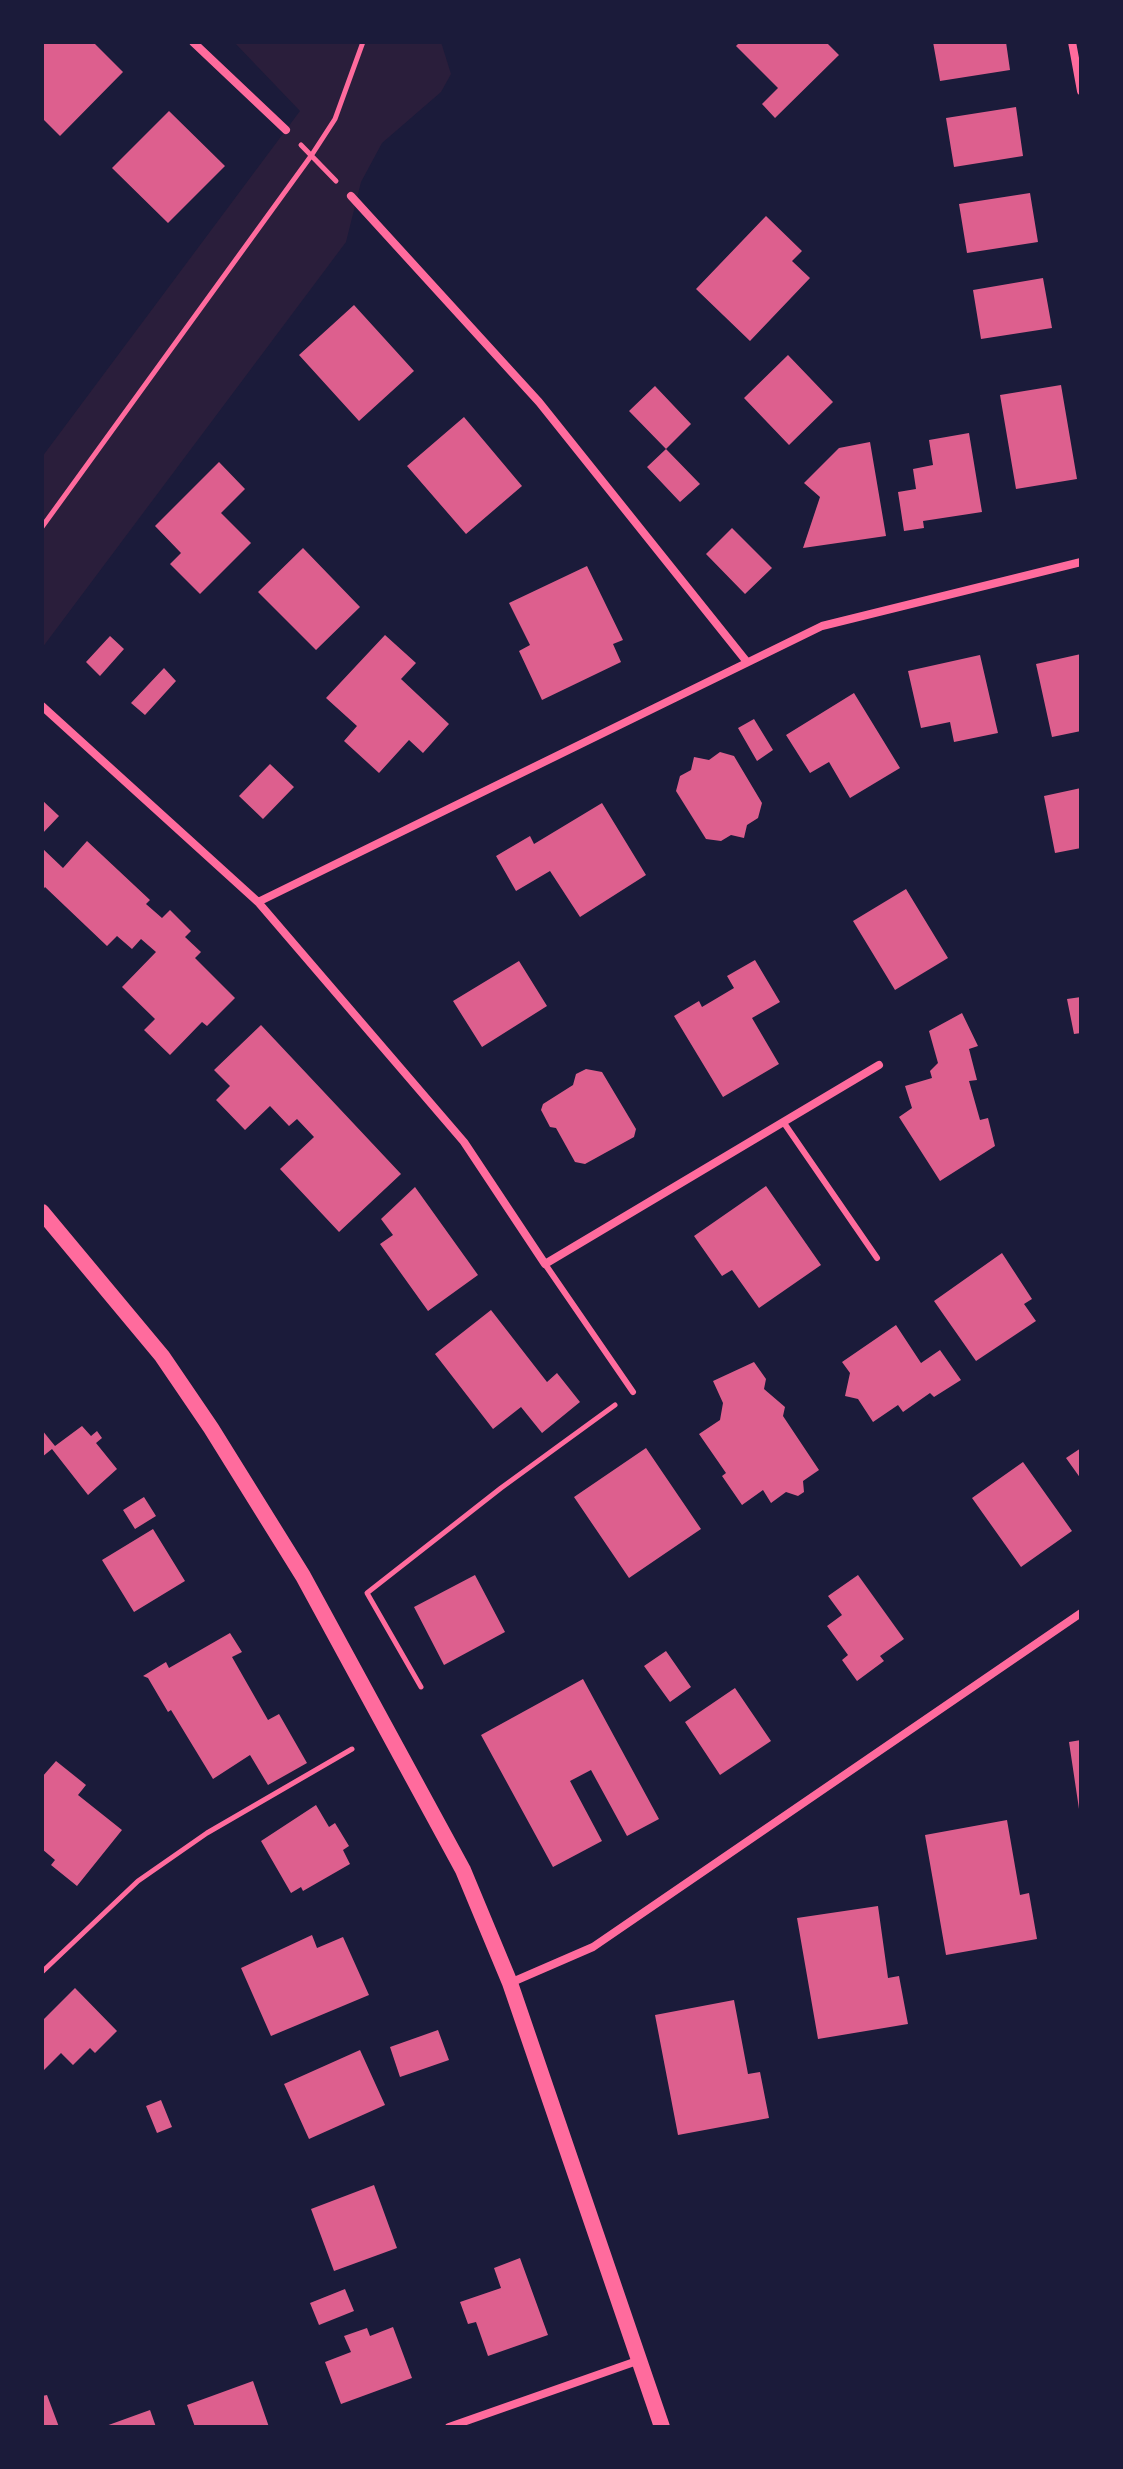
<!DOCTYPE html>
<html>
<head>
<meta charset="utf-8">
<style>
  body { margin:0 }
  #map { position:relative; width:1123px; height:2469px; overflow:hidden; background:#1b1b3a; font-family:Lato,sans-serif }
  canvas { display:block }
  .frame { position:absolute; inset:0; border:44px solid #1b1b3a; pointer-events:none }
</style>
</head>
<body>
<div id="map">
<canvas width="1123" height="2469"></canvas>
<div class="frame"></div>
</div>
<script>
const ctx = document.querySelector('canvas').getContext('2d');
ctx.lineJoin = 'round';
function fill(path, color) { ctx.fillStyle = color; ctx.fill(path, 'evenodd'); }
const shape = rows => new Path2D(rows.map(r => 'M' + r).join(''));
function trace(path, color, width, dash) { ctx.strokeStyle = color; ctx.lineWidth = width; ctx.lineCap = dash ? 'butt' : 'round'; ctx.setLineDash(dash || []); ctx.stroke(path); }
fill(shape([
  [234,42,441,42,451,74,441,92,382,143,361,182,346,242,42,648,42,457,300,111]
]), '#2a1e3b');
fill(shape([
  [42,42,93,42,123,72,60,136,42,118],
  [740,42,826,42,839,55,775,118,762,104,778,88,736,46],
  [933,42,1006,42,1010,70,940,81],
  [1016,107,1023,156,954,167,946,118],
  [169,111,225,166,168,223,112,168],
  [1030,193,1038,242,967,253,959,204],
  [766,216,802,251,792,261,810,278,750,341,696,289],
  [1043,278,1052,328,981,339,973,290],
  [354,305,414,371,359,421,299,355],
  [788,355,833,402,789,445,744,398],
  [1061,385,1077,479,1016,489,1000,395],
  [655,386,691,424,666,449,629,411],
  [464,417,522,486,466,534,407,466],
  [969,433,982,512,923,521,924,528,904,531,898,492,916,489,913,469,933,465,929,440],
  [870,442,886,536,803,548,820,497,804,483,839,448],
  [666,449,700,484,680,502,647,467],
  [219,462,245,489,221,513,251,543,200,594,170,564,181,553,155,526],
  [732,528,772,568,745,594,706,554],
  [303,548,360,607,316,650,258,592],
  [587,566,623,640,613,644,621,662,542,700,519,651,530,645,509,603],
  [385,635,416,663,401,679,449,724,423,753,409,740,379,773,344,741,357,726,326,698],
  [110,636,124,649,100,676,86,662],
  [1081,654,1081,731,1052,737,1036,664],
  [980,655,998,733,954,742,950,722,921,728,908,671],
  [164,668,176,681,145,715,131,703],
  [854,693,900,768,850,798,829,762,810,773,786,735],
  [754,719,773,750,757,761,738,728],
  [720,752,734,756,762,803,758,818,747,825,744,838,731,835,721,841,706,839,676,791,680,776,691,770,694,757,709,760],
  [270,764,294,787,263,819,239,796],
  [1081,788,1081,848,1055,853,1044,796],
  [42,800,59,816,42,834],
  [602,803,646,875,580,917,550,871,516,891,496,856,530,836,534,844],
  [87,841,150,900,146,904,162,918,170,910,191,931,185,937,201,952,195,958,235,998,207,1026,202,1022,170,1055,144,1030,155,1019,122,987,156,952,141,939,132,949,117,936,107,946,45,887,42,891,42,848,63,868],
  [906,889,948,958,895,990,853,921],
  [755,960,780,1002,752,1018,779,1064,723,1097,674,1016,699,1001,702,1007,734,988,727,976],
  [519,961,547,1006,482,1047,453,1001],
  [1081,997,1081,1033,1074,1034,1067,999],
  [962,1013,978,1046,969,1049,977,1080,969,1081,980,1120,988,1118,995,1146,940,1181,899,1117,912,1108,905,1086,932,1078,930,1071,938,1063,929,1031],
  [261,1025,401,1174,339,1232,280,1169,314,1137,297,1119,289,1126,270,1106,245,1130,216,1100,230,1086,214,1070],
  [586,1069,602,1072,636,1129,634,1137,585,1164,575,1162,556,1128,550,1127,541,1110,543,1104,573,1085,576,1074],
  [766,1186,821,1265,759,1308,732,1270,722,1276,694,1236],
  [415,1187,478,1275,428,1311,380,1244,393,1235,381,1219],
  [1002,1253,1032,1299,1024,1304,1036,1321,976,1361,934,1301],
  [491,1310,547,1382,557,1373,580,1402,542,1433,521,1407,493,1429,435,1354],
  [896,1325,921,1363,940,1350,961,1380,934,1397,930,1393,903,1412,898,1405,873,1422,858,1399,845,1396,850,1373,842,1362],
  [754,1362,766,1379,764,1389,785,1407,783,1416,819,1470,803,1481,804,1492,798,1496,786,1492,771,1503,763,1490,742,1505,722,1476,726,1473,699,1434,720,1420,723,1403,713,1381],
  [82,1426,91,1436,97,1431,102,1438,96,1443,117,1469,88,1495,52,1449,42,1457,42,1430,55,1446],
  [646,1448,701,1529,629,1578,574,1497],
  [1081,1448,1081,1479,1066,1458],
  [1023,1462,1072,1531,1021,1567,972,1498],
  [144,1497,156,1516,135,1529,123,1510],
  [153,1529,185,1581,134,1612,102,1560],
  [475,1575,505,1632,444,1665,414,1607],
  [858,1575,904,1639,880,1656,884,1661,857,1681,842,1660,848,1655,827,1626,842,1615,828,1596],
  [230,1633,242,1652,232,1657,268,1720,279,1714,307,1763,268,1785,250,1755,213,1779,171,1710,168,1712,148,1678,143,1676,166,1662,169,1668],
  [666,1651,691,1687,670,1702,644,1666],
  [583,1679,659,1819,627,1836,591,1770,570,1781,602,1841,553,1867,481,1735],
  [735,1688,771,1741,720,1775,685,1722],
  [1081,1740,1081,1809,1079,1809,1069,1742],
  [56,1761,86,1785,78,1795,122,1830,77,1886,51,1865,55,1860,42,1849,42,1777],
  [316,1805,329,1827,335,1823,349,1846,343,1850,350,1864,303,1891,301,1887,291,1893,261,1841],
  [1007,1820,1020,1895,1029,1893,1037,1939,946,1955,925,1835],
  [878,1906,888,1978,899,1976,908,2024,818,2039,797,1918],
  [312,1935,317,1948,343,1937,369,1995,271,2036,241,1968],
  [75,1988,117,2031,95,2053,90,2048,73,2065,61,2053,42,2072,42,2021],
  [734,2000,748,2074,760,2072,769,2118,678,2135,655,2015],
  [438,2030,449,2060,400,2077,390,2047],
  [360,2050,385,2105,309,2139,284,2084],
  [161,2100,172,2127,157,2133,146,2106],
  [374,2185,397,2248,334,2271,311,2209],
  [520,2258,548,2335,488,2356,476,2322,468,2324,460,2302,501,2288,494,2268],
  [345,2289,354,2311,319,2325,310,2303],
  [393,2327,412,2378,341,2404,325,2362,351,2352,344,2336,367,2328,370,2336],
  [253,2381,269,2427,195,2427,187,2405],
  [47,2395,59,2427,42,2427,42,2396],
  [150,2410,156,2427,103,2427]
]), '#dd5f8e');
trace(shape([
  [301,145,336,181],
  [42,527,311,156,335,119,363,42],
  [421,1687,367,1593,501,1488,615,1405],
  [42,1972,138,1881,207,1833,352,1749]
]), '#ff6b9d', 5);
trace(shape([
  [784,1123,877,1258],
  [545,1264,633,1392]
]), '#ff6b9d', 6);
trace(shape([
  [193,42,286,130],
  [1072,42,1081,91],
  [351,196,539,402,747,662],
  [42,706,258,902,464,1142,545,1264,879,1065],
  [258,902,822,626,1081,562],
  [510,1983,593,1947,1081,1613],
  [449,2427,637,2361]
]), '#ff6b9d', 8);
trace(shape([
  [42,1212,162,1356,211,1428,303,1576,463,1870,510,1983,662,2427]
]), '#ff6b9d', 16);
</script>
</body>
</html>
